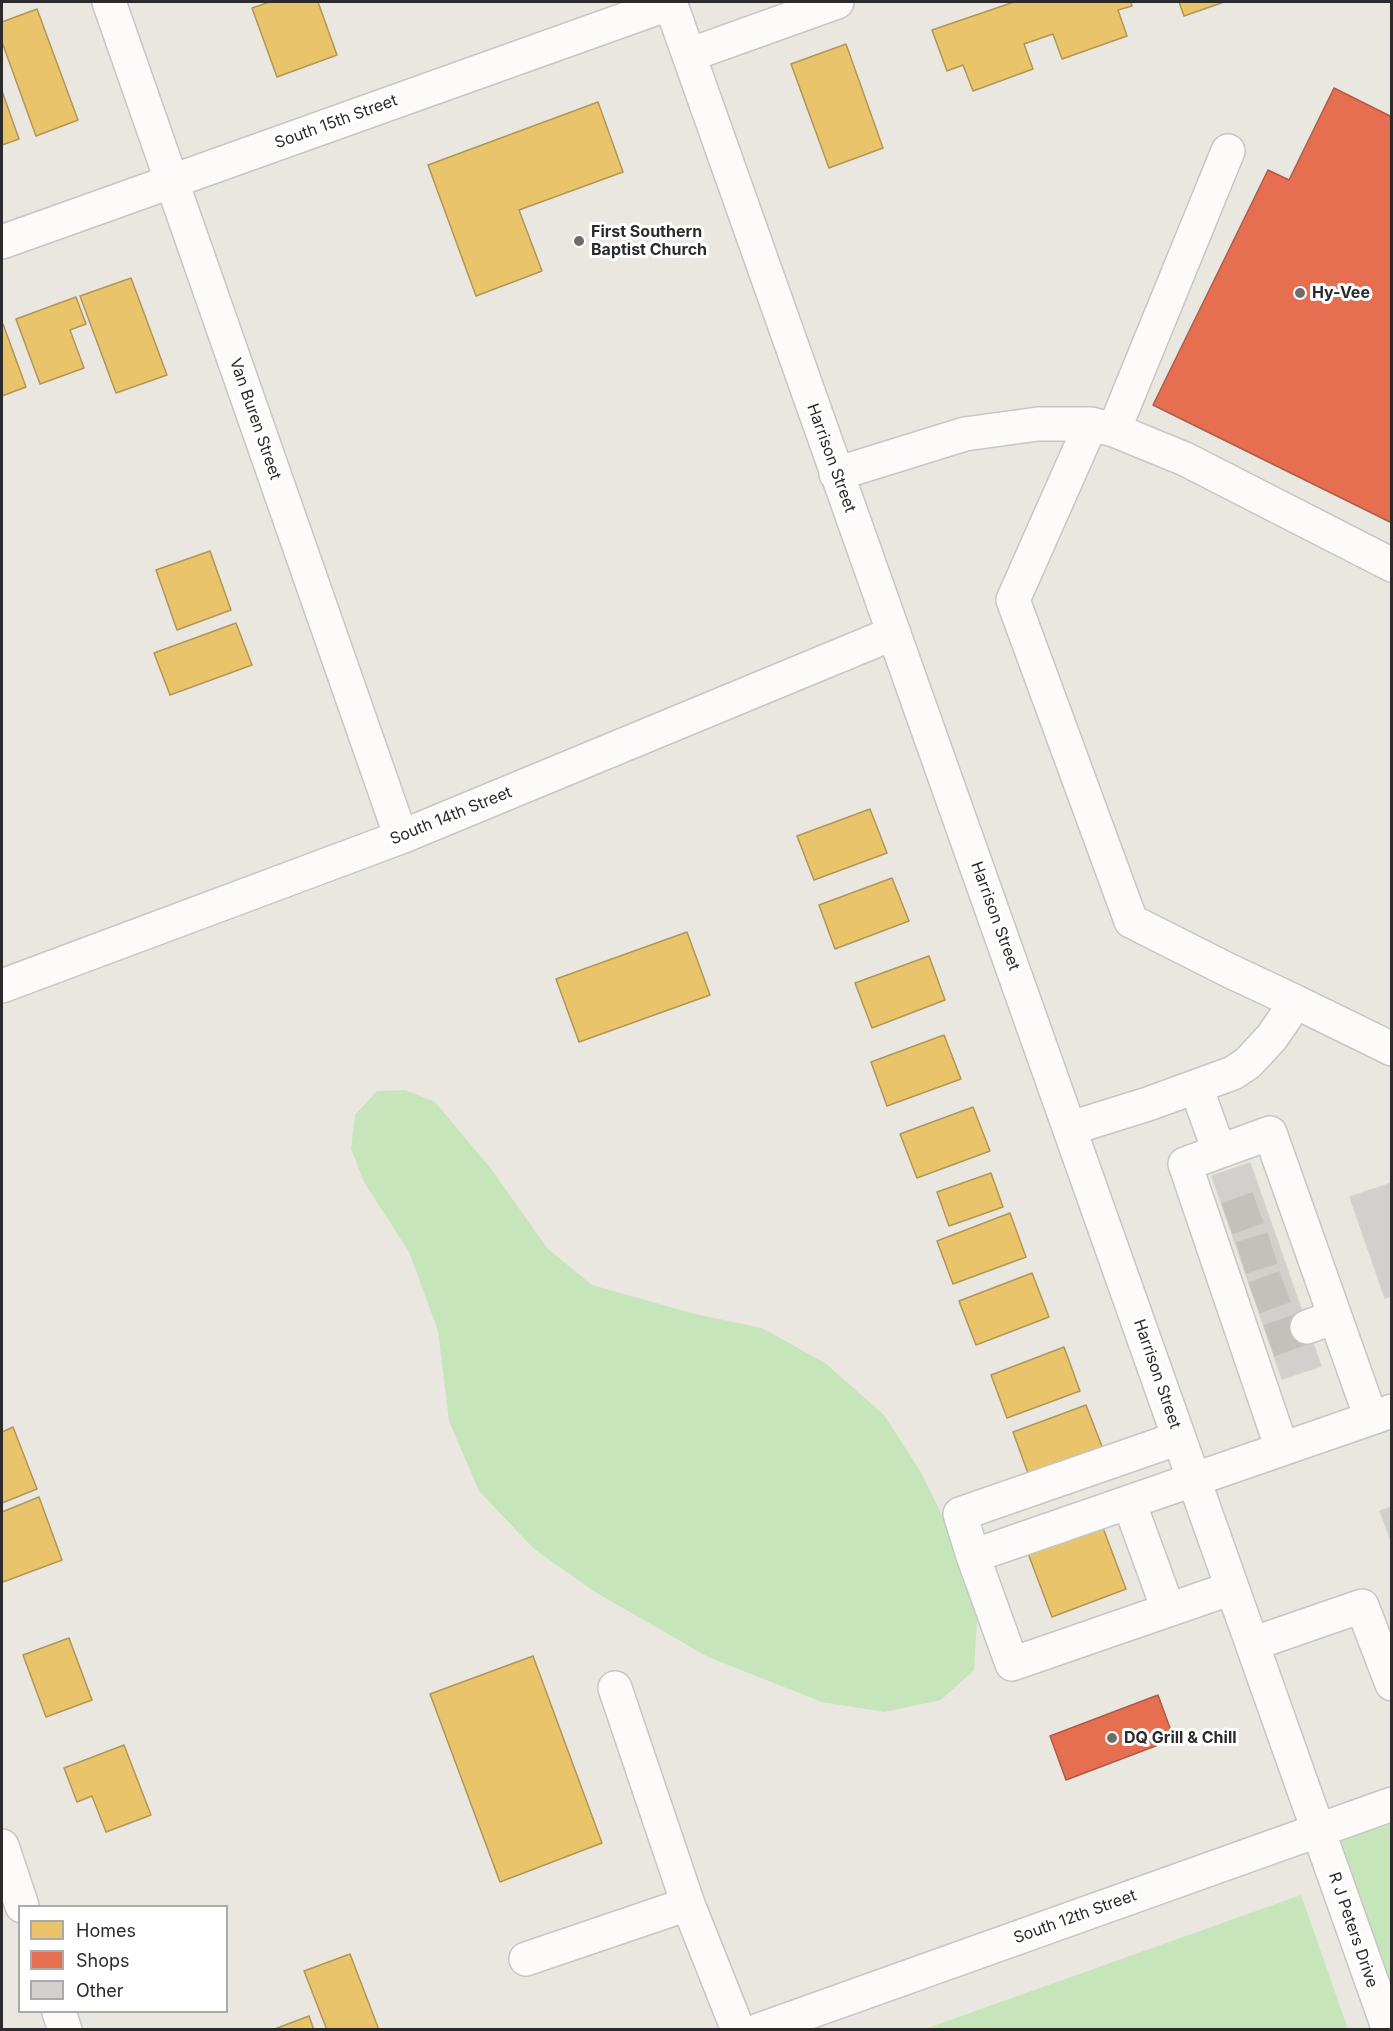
<!DOCTYPE html>
<html>
<head>
<meta charset="utf-8">
<style>
  body { margin:0 }
  #map { position:relative; width:1393px; height:2031px; overflow:hidden; background:#eae7e0; font-family:Inter,sans-serif }
  canvas { display:block }
  .frame { position:absolute; inset:0; border:3px solid #2b2b2b; pointer-events:none }
  .legend { position:absolute; left:18px; top:1905px; width:210px; height:108px; box-sizing:border-box; background:#fff; border:2px solid #aaa; margin:0; padding:8px 10px; list-style:none; font-size:18px; color:#2b2b2b }
  .legend li { display:flex; align-items:center; gap:12px; height:30px }
  .legend b { width:30px; border:2px solid #aaa }
</style>
</head>
<body>
<div id="map">
<canvas width="1393" height="2031"></canvas>
<div class="frame"></div>
<ul class="legend">
<li><b style="height:16px;background:#e9c46a"></b>Homes</li>
<li><b style="height:16px;background:#e76f51"></b>Shops</li>
<li><b style="height:16px;background:#d2d0cc"></b>Other</li>
</ul>
</div>
<script>
const ctx = document.querySelector('canvas').getContext('2d');
ctx.lineJoin = 'round';
function fill(path, color) { ctx.fillStyle = color; ctx.fill(path, 'evenodd'); }
const shape = rows => new Path2D(rows.map(r => 'M' + r).join(''));
function trace(path, color, width, dash) { ctx.strokeStyle = color; ctx.lineWidth = width; ctx.lineCap = dash ? 'butt' : 'round'; ctx.setLineDash(dash || []); ctx.stroke(path); }
function drawText(font, color, halo, rows, align = 'center') {
  ctx.font = font + ' Inter,sans-serif'; ctx.lineWidth = 6; ctx.setLineDash([]); ctx.textBaseline = 'middle'; ctx.strokeStyle = halo; ctx.fillStyle = color; for (const [text, x, y, turn = 0] of rows) {
    ctx.save(); ctx.translate(x, y); ctx.rotate((+turn || 0) * Math.PI / 180); ctx.textAlign = isNaN(turn) ? turn : align; if (halo) ctx.strokeText(text, 0, 0); ctx.fillText(text, 0, 0); ctx.restore();
  }
}
fill(shape([
  [405,1090,435,1102,492,1170,547,1248,592,1285,695,1314,762,1328,825,1363,884,1415,922,1474,954,1540,977,1619,974,1670,941,1700,884,1712,822,1702,708,1657,595,1592,534,1549,479,1491,449,1421,438,1331,409,1252,364,1182,351,1149,355,1115,377,1091],
  [1391,1804,1391,2029,1318,1831],
  [1301,1895,1348,2029,925,2029]
]), '#c7e5ba');
const homes = shape([
  [270,2,318,2,337,55,277,77,252,8,270,2],
  [1014,2,1131,2,1132,6,1118,10,1127,36,1062,59,1053,34,1024,44,1033,69,973,91,963,65,947,71,932,30,1014,2],
  [1179,2,1224,2,1184,16,1179,2],
  [37,9,78,120,36,136,2,42,2,22,37,9],
  [846,44,883,148,829,168,791,64,846,44],
  [2,91,19,139,2,145,2,91],
  [598,102,623,172,519,210,542,271,476,296,428,165,598,102],
  [131,278,167,375,116,393,80,296,131,278],
  [76,297,86,324,70,330,84,368,40,384,16,319,76,297],
  [3,324,26,387,2,396,2,325,3,324],
  [210,551,231,610,177,630,156,570,210,551],
  [236,623,252,665,170,695,154,653,236,623],
  [870,809,887,853,814,880,797,836,870,809],
  [892,878,909,921,835,949,819,905,892,878],
  [687,932,710,995,579,1042,556,979,687,932],
  [929,956,945,1000,872,1028,855,983,929,956],
  [944,1035,961,1079,887,1106,871,1062,944,1035],
  [973,1107,990,1151,917,1178,900,1134,973,1107],
  [991,1173,1003,1207,949,1226,937,1192,991,1173],
  [1010,1213,1026,1257,953,1284,937,1241,1010,1213],
  [1032,1273,1049,1317,976,1345,959,1301,1032,1273],
  [1064,1347,1080,1391,1007,1418,991,1375,1064,1347],
  [1086,1405,1103,1449,1029,1476,1013,1432,1086,1405],
  [13,1427,37,1489,2,1503,2,1432,13,1427],
  [39,1497,62,1560,3,1582,2,1578,2,1512,39,1497],
  [1100,1520,1126,1589,1052,1617,1026,1548,1100,1520],
  [69,1638,92,1700,46,1717,23,1655,69,1638],
  [533,1656,602,1843,500,1882,430,1694,533,1656],
  [124,1745,151,1815,106,1832,92,1796,77,1802,64,1768,124,1745],
  [350,1954,379,2030,327,2030,304,1971,350,1954],
  [309,2016,314,2030,272,2030,309,2016]
]);
fill(homes, '#e9c46a');
trace(homes, '#b09657', 1.5);
const shops = shape([
  [1334,88,1392,117,1392,523,1153,405,1268,170,1289,180,1334,88],
  [1158,1695,1174,1739,1066,1780,1050,1736,1158,1695]
]);
fill(shops, '#e76f51');
trace(shops, '#af5b46', 1.5);
const building = shape([
  [1250,1163,1321,1366,1282,1379,1212,1176,1250,1163],
  [1392,1183,1392,1296,1385,1298,1350,1197,1392,1183],
  [1392,1507,1392,1543,1380,1511,1392,1507]
]);
fill(building, '#d2d0cc');
trace(building, '#d4d2cd', 1.5);
trace(shape([
  [1227,1219,1265,1205],
  [1241,1258,1279,1246],
  [1254,1298,1292,1284],
  [1269,1341,1307,1327]
]), '#c4c1bc', 33, [33, 16]);
const minor = shape([
  [109,2,401,837],
  [670,2,1389,2030],
  [689,55,837,2],
  [2,242,671,3],
  [1091,424,1013,600,1131,921,1228,970,1296,1002],
  [1114,430,1228,151],
  [836,474,965,434,1038,424,1091,424,1114,430,1185,459,1392,565],
  [2,986,401,837,894,633],
  [1196,1087,1219,1151],
  [1071,1128,1148,1104,1233,1073,1248,1063,1272,1037,1296,1002,1392,1049],
  [1307,1327,1335,1317],
  [1282,1449,1185,1164,1270,1133,1371,1418],
  [1129,1502,1168,1609],
  [973,1556,960,1514,1179,1438],
  [1232,1588,1012,1664,973,1556,1392,1411],
  [1252,1644,1362,1606,1392,1684],
  [615,1688,688,1904],
  [2,1846,22,1906],
  [526,1959,688,1904,738,2030],
  [59,2012,65,2030],
  [759,2030,1392,1804]
]);
trace(minor, '#c7c6c5', 36);
trace(minor, '#fcfbfa', 33);
for (const [x, y, r, color] of [
  [579,241,6,"#6e6d6a"],
  [1300,293,6,"#6e6d6a"],
  [1112,1738,6,"#6e6d6a"]
]) { const dot = new Path2D(); dot.arc(x, y, r, 0, 2 * Math.PI); ctx.fillStyle = color; ctx.fill(dot); trace(dot, '#fff', 2); }
drawText('16px', '#2b2b2b', '#fff', [
  ["South 15th Street",336,122,-20],
  ["Van Buren Street",255,419,71],
  ["Harrison Street",831,458,70],
  ["South 14th Street",451,816,-22],
  ["Harrison Street",995,916,70],
  ["Harrison Street",1157,1374,71],
  ["South 12th Street",1075,1917,-20],
  ["R J Peters Drive",1353,1930,71]
]);
drawText('bold 16px', '#2b2b2b', '#fff', [
  ["First Southern",591,232],
  ["Baptist Church",591,250],
  ["Hy-Vee",1312,293],
  ["DQ Grill & Chill",1124,1738]
], 'left');
</script>
</body>
</html>
